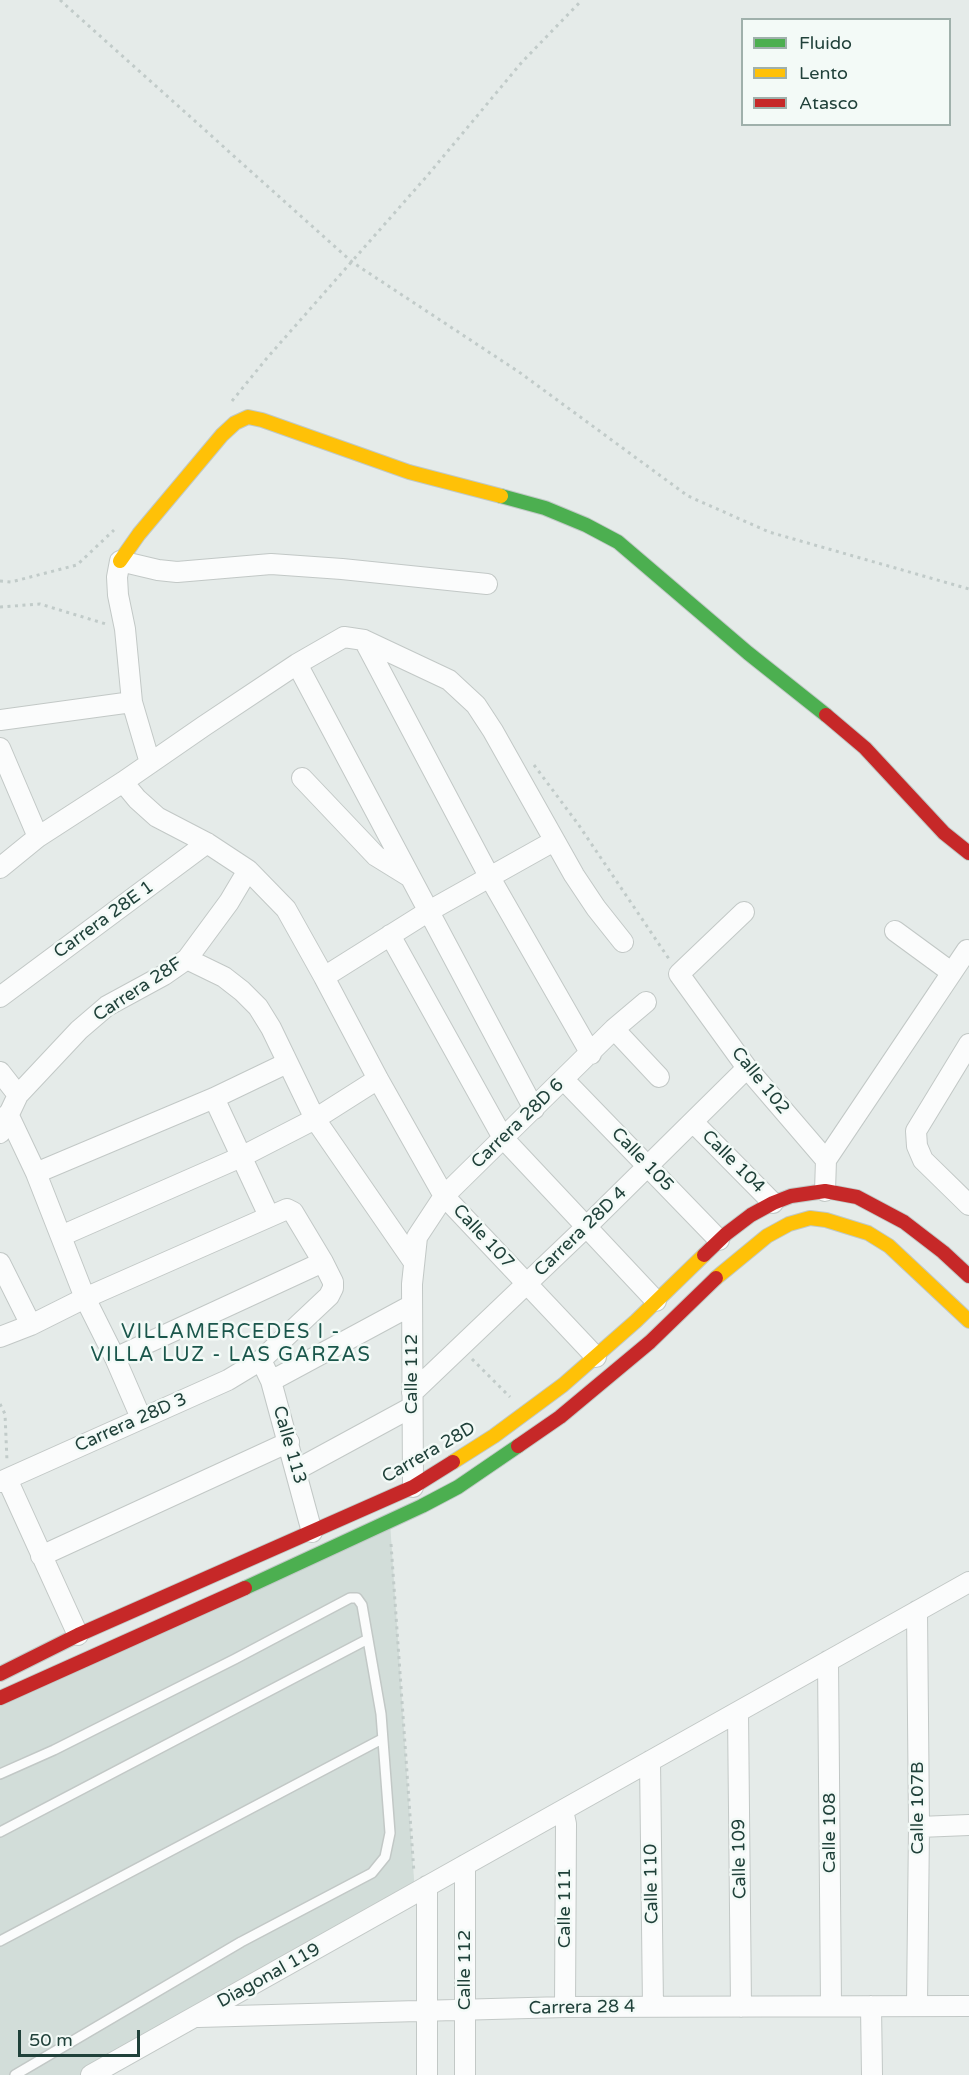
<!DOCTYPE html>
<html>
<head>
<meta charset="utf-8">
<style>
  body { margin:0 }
  #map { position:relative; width:969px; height:2075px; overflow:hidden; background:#e5ebe9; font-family:"Varela Round",sans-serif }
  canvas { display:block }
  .legend { position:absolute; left:741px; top:18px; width:210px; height:108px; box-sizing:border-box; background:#f3faf7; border:2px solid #9fb0ab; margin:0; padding:8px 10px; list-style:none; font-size:18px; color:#20413a }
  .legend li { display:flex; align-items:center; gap:12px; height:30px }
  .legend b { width:30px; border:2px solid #9fb0ab }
  .scale { position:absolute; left:18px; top:2030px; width:122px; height:27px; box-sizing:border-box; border:3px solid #20413a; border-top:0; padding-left:8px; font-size:18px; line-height:21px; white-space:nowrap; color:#20413a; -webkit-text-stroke:4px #f3faf7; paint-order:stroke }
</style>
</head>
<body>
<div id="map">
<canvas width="969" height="2075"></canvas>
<ul class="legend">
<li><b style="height:8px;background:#4caf50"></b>Fluido</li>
<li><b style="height:8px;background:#ffc107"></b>Lento</li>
<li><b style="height:8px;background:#c62828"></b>Atasco</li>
</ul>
<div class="scale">50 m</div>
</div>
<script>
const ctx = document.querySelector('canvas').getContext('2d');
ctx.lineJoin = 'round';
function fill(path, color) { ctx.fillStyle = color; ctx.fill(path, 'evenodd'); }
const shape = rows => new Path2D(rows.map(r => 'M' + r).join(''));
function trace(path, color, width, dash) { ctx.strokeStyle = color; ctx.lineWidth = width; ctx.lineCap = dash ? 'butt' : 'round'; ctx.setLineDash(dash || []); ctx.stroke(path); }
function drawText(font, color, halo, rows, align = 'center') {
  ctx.font = font + ' "Varela Round",sans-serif'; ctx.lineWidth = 5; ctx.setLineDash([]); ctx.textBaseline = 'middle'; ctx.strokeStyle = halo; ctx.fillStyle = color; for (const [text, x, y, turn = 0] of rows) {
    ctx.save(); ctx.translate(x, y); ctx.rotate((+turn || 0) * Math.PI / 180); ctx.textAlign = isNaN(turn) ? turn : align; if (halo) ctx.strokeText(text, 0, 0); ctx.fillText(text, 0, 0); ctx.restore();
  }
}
fill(shape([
  [390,1522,415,1894,91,2075,0,2075,0,1698]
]), '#d2ddd9');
const lane = shape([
  [0,1774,54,1750,235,1659,350,1598,357,1598,362,1605,381,1714,390,1833,385,1857,372,1873,241,1942,15,2075],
  [0,1832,368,1639],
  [0,1941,382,1739]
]);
const street = shape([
  [364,640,489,876,591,1054],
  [297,664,534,1109],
  [0,720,132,702],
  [0,748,38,837],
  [150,763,132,702,125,629,118,595,117,577,120,561,158,570,177,572,271,564,342,569,487,584],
  [302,778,376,856,410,877],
  [123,782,137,799,157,817,207,843,248,870,286,909,324,977,378,1079,444,1196,596,1357],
  [0,868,38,837,123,782,204,726,297,664,344,637,364,640,449,680,476,705,493,731,574,875,596,908,623,942],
  [744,912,679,974,747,1068,826,1160,825,1191],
  [895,931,951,972],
  [390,935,503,1138,656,1301],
  [324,977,429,911,554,841],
  [0,997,207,843],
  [614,1029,659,1077],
  [969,1044,916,1131,917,1146,923,1160,969,1205],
  [0,1072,18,1095],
  [378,1079,315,1119,413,1261],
  [564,1080,719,1240],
  [214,1098,269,1216],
  [8,1114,36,1173,85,1298,115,1358,141,1418],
  [693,1122,773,1203],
  [0,1133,18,1095,79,1030,107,1006,164,975,187,959,229,902,248,870],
  [826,1160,967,950],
  [36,1173,214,1098,287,1063],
  [61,1236,241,1157,315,1119,271,1028,258,1007,242,991,224,977,187,959],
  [0,1263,31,1325],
  [0,1337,31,1325,85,1298,287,1209,293,1212,323,1262,333,1282,333,1288,329,1296,261,1360,228,1380,0,1482],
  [115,1358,323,1262],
  [261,1360,271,1381,312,1532],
  [271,1381,412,1305],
  [412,1393,585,1228,747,1068],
  [296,1470,412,1407],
  [7,1479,78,1635],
  [413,1487,412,1284,417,1237,444,1196,614,1029,646,1002],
  [41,1556,289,1442],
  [828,1661,831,2005],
  [738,1712,741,2007],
  [650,1761,653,2007],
  [563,1810,566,1824,565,2007],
  [919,1827,969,1825],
  [465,1865,465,2075],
  [917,2005,919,1827,917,1611],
  [871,2006,872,2075],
  [198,2017,565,2007,969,2006],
  [91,2075,969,1582],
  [427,2075,427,1886]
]);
const fast = shape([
  [501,496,545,508,586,525,618,542,748,653,826,715],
  [245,1588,422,1506,458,1487,518,1446]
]);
const slow = shape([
  [120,561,139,534,222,435,235,423,248,417,262,420,409,472,501,496],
  [716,1278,767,1236,789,1224,810,1218,826,1220,868,1233,889,1246,969,1321],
  [453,1462,494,1436,563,1385,636,1321,704,1255]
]);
const jam = shape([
  [826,715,865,748,944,833,969,853],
  [704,1255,726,1234,751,1215,773,1203,791,1196,825,1191,857,1197,904,1222,943,1252,969,1276],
  [518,1446,560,1417,650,1342,716,1278],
  [0,1674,78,1635,413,1487,453,1462],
  [0,1698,245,1588]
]);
trace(lane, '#c2c8c6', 12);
trace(street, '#c2c8c6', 22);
trace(fast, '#c0c9c6', 16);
trace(slow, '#c0c9c6', 16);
trace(jam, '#c0c9c6', 16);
trace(shape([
  [60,0,352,262,519,372,688,496,769,532,969,589],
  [232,401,267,358,427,176,522,62,582,0],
  [0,581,11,582,77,565,114,530],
  [0,607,40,604,106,624],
  [534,765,578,824,669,959],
  [472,1359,510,1397],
  [0,1404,5,1414,7,1461],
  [391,1544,414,1873]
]), '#c1cbc9', 3, [3, 4.5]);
trace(lane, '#fbfcfc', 9);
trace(street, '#fbfcfc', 20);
trace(fast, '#4caf50', 14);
trace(slow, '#ffc107', 14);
trace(jam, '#c62828', 14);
drawText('18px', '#20413a', '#f3faf7', [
  ["Carrera 28E 1",104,920,-36],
  ["Carrera 28F",138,990,-33],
  ["Calle 102",760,1081,51],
  ["Carrera 28D 6",518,1124,-44],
  ["Calle 105",642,1160,46],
  ["Calle 104",733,1162,45],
  ["Carrera 28D 4",581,1232,-44],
  ["Calle 107",483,1237,47],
  ["Calle 112",412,1374,-90],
  ["Carrera 28D 3",131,1423,-24],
  ["Calle 113",289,1445,74],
  ["Carrera 28D",429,1453,-30],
  ["Calle 107B",918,1808,-90],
  ["Calle 108",830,1833,-90],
  ["Calle 109",740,1859,-91],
  ["Calle 110",652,1884,-91],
  ["Calle 111",565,1908,-90],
  ["Calle 112",465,1970,-90],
  ["Diagonal 119",269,1976,-29],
  ["Carrera 28 4",582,2008,-1]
]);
ctx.letterSpacing = '1.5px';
drawText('20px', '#1a564b', '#f3faf7', [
  ["VILLAMERCEDES I -",231,1333],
  ["VILLA LUZ - LAS GARZAS",231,1356]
]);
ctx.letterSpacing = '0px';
</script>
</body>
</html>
